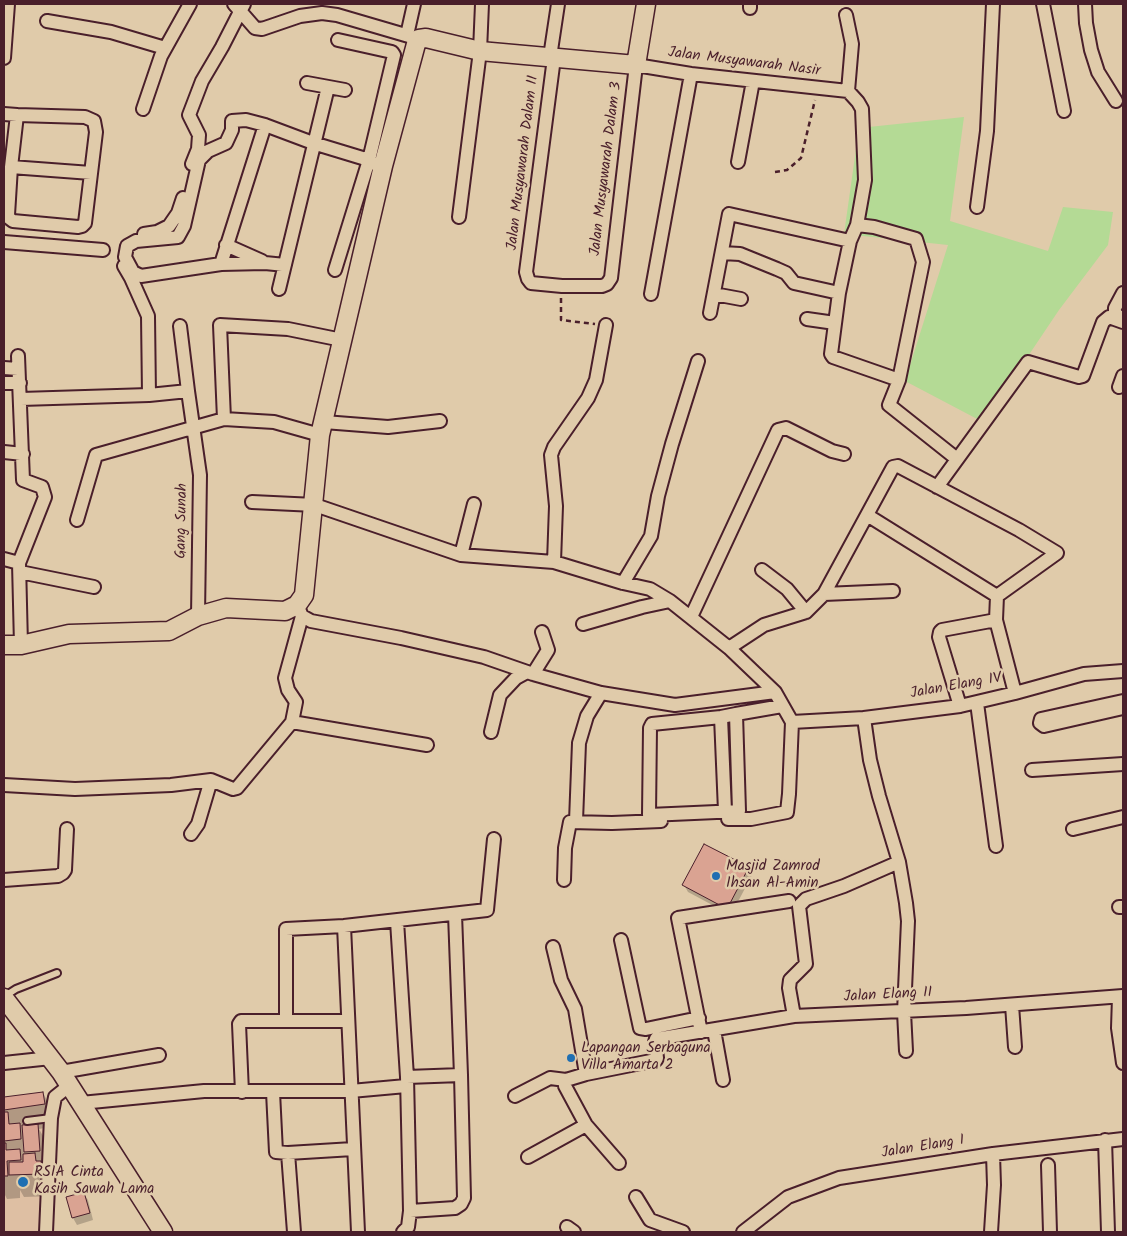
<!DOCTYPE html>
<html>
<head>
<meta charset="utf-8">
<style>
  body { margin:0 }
  #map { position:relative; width:1127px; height:1236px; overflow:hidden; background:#e0cbaa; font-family:Kalam,sans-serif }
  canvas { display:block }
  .frame { position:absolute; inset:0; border:5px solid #4a1f2b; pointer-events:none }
</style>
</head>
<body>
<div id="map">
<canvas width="1127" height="1236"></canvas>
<div class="frame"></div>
</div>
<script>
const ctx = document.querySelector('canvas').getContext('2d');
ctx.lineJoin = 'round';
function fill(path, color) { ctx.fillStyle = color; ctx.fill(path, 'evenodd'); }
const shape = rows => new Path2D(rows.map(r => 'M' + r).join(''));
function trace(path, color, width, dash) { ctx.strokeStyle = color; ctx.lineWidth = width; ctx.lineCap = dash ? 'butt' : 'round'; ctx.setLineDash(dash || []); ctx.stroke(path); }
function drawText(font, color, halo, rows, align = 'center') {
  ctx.font = font + ' Kalam,sans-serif'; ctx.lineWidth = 5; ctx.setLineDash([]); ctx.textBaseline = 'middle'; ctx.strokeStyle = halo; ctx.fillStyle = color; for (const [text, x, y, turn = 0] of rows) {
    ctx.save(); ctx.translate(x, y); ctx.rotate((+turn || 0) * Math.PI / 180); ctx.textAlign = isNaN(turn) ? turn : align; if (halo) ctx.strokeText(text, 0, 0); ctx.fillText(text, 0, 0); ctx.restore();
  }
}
fill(shape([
  [55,1099,43,1131,40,1232,4,1232,4,1105]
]), '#debfa3');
fill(shape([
  [964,117,950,221,1048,251,1063,207,1113,212,1108,245,1059,310,1008,386,981,421,905,381,948,245,844,234,859,128]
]), '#b4da95');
fill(shape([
  [748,868,752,875,731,915,688,892,684,885],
  [43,1093,56,1116,57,1126,39,1129,50,1148,54,1196,24,1197,20,1190,20,1198,7,1199,4,1193,4,1098],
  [83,1193,88,1200,93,1220,77,1225,73,1218]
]), '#0003');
const building = shape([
  [704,844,749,867,727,909,682,885,704,844],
  [43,1092,45,1104,4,1110,4,1097,43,1092],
  [4,1112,8,1112,9,1124,20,1123,21,1139,4,1141,4,1112],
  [38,1124,40,1151,24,1152,22,1125,38,1124],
  [4,1143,6,1143,6,1150,20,1149,21,1160,7,1161,8,1176,4,1176,4,1143],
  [35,1153,36,1161,41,1161,42,1174,9,1175,9,1162,23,1162,23,1154,35,1153],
  [84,1192,90,1213,72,1218,66,1197,84,1192]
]);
fill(building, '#daa392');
trace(building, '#4a1f2b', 1);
const lane = shape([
  [5,996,16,989,57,973],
  [27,1121,51,1118]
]);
const street = shape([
  [234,4,255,28,262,29,300,16,322,13,337,15,419,39],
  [1043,4,1064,111],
  [1085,4,1086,23,1091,50,1098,72,1116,101],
  [750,8,750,4],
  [846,15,852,44,848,91,858,102,862,109,865,180,857,225,850,241,839,293,831,354,833,357,899,380],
  [47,21,111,32,165,48],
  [407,35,414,4],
  [550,57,558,4],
  [4,58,8,4],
  [554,58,526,272,528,279,531,283,562,286,602,286,607,284,611,278,636,65,691,74,848,91],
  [307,83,345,90],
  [143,109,161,56,190,4],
  [4,114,17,115,85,117,94,121,96,132,85,223,82,226,78,227,13,221,9,218,8,215,11,167,17,115],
  [738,162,753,81],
  [192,164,198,149,199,135,189,115,202,81,222,47,244,4],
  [11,167,91,173],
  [977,207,987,131,993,4],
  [459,217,480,51,482,4],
  [857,225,874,227,916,239,923,262,899,380,889,405,957,459],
  [144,234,157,232,169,226,178,213,183,198],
  [4,242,103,250],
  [226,245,262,261],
  [722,253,740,254,777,269,786,273,794,283,839,293],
  [221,264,265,125],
  [285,265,265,263,221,264,141,276,133,272,125,257,127,246,136,241,178,237,184,226,199,160,208,151,226,143,232,130,232,121,246,120,265,125,313,143,369,160,375,164,383,166],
  [124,266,131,278,148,316,149,395],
  [335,270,369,160,394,55,392,52,338,40],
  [279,289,328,87],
  [1123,293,1115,308,1115,314,1123,318],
  [651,294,691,74],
  [714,294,741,299],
  [710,313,729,214,850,241],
  [807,319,835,323],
  [18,356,23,480,42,487,45,497,19,563,21,645],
  [4,368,18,369],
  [4,383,20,383],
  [1119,387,1123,376],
  [188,391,200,475,198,616],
  [21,399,149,395,188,391,180,326],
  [224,419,220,325,288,329,342,340],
  [324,422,388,427,440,421],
  [4,452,23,454],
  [937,487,1028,362,1079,377,1083,376,1103,322,1109,317,1123,322],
  [252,502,315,505,461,555,554,562,623,583,650,589,670,601,729,648,775,692,792,722],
  [867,515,997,596],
  [77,520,96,455,224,419,274,422,320,435],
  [461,555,474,504],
  [4,559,19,563],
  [554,562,556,506,551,455,554,447,588,398,596,380,606,325],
  [762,570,787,589,806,612],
  [20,572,94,587],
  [623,583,651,536,658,496,672,444,698,361],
  [824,594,893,467,898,466,1019,530,1057,553,997,596],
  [997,596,996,620,1015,693],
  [297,605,302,616,311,621,401,638,484,657,533,674,601,693,675,705,775,692],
  [691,617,778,430,786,428,832,451,844,454],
  [583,624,642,607,670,601],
  [729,648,764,625,806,612,824,594,893,591],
  [533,674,548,650,542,632],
  [1123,701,1041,719,1040,723,1044,726,1123,708],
  [977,703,996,846],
  [960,706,939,637,940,632,942,630,996,620],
  [736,714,739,811,649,815,650,728,652,724,721,717,736,714,782,706],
  [721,717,725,811],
  [864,718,870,760,879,796,899,862,906,903,908,921,904,1012,906,1051],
  [292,722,427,745],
  [792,722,864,718,960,706,1015,693,1084,674,1123,671],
  [491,732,500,695,516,678,527,672],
  [1032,770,1123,764],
  [4,785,75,789,171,785,211,780,233,789,237,788,292,722,296,702,288,690,285,678,302,616],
  [728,819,751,819,787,812,789,794,792,722],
  [576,821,579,743,587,716,601,693],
  [1073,829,1123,817],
  [191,834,198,824,211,780],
  [4,880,58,876,63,873,65,870,67,829],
  [564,880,565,848,570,822,612,823,661,821],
  [1119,907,1123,907],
  [397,921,407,1077,410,1211,408,1227,403,1232],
  [344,926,358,1232],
  [621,940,640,1028,646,1029,699,1018],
  [553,947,561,980,575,1009,586,1074],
  [1119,997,1118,1028,1123,1063],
  [1012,1005,1015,1047],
  [794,1016,789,988,790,980,806,964,799,906,806,899,844,886,899,862],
  [286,1021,286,929,344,926,487,910,494,839],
  [714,1030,723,1080],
  [701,1032,678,918,789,901],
  [4,1063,51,1058],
  [61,1072,159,1055],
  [407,1077,461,1075],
  [566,1080,565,1086,586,1125,619,1163],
  [242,1092,239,1024,241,1021,348,1021],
  [273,1092,276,1152,288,1153,353,1149],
  [515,1096,550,1078,566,1080,586,1074,656,1060,657,1058,655,1042,656,1039,794,1016,966,1008,1123,996],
  [81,1103,204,1091,351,1091,406,1086],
  [1105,1140,1108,1232],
  [288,1153,294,1232],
  [528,1157,586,1125],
  [1048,1165,1050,1232],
  [636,1197,650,1220,683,1232],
  [410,1211,455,1208,461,1204,464,1198,461,1075,455,914],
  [567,1227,574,1232],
  [46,1232,51,1118,55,1097,70,1085],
  [743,1232,788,1197,839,1178,993,1154,1123,1139],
  [991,1232,994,1185,993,1154]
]);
const secondary = shape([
  [4,645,21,645,69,634,169,631,198,616,226,608,285,611,297,605,304,595,320,435,383,166,416,44,419,39,426,38,480,51,636,65,646,4],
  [4,998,61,1072,163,1232]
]);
trace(lane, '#4a1f2b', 10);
trace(street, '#4a1f2b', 16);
trace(secondary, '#4a1f2b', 21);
trace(shape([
  [775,172,787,170,801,158,815,100],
  [561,298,561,320,595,324]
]), '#4a1f2b', 2.5, [5, 4]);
trace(lane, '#e0cbaa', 6);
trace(street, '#e0cbaa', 12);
trace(secondary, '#e0cbaa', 18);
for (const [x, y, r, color] of [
  [716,876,5,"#1f6fb2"],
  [571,1058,5,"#1f6fb2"],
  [23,1182,6,"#1f6fb2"]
]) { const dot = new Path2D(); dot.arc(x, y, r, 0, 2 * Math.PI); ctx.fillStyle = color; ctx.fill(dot); trace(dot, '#e0cbaa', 2); }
drawText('15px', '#4a1f2b', '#e0cbaa', [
  ["Jalan Musyawarah Nasir",744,63,7],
  ["Jalan Musyawarah Dalam II",524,163,-83],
  ["Jalan Musyawarah Dalam 3",607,169,-83],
  ["Gang Sunah",183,521,-89],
  ["Jalan Elang IV",956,687,-10],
  ["Jalan Elang II",888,996,-3],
  ["Jalan Elang I",923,1148,-9]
]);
drawText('15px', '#4a1f2b', '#e0cbaa', [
  ["Masjid Zamrod",726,867],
  ["Ihsan Al-Amin",726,884],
  ["Lapangan Serbaguna",581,1049],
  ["Villa Amarta 2",581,1066],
  ["RSIA Cinta",34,1173],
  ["Kasih Sawah Lama",34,1190]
], 'left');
</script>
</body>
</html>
